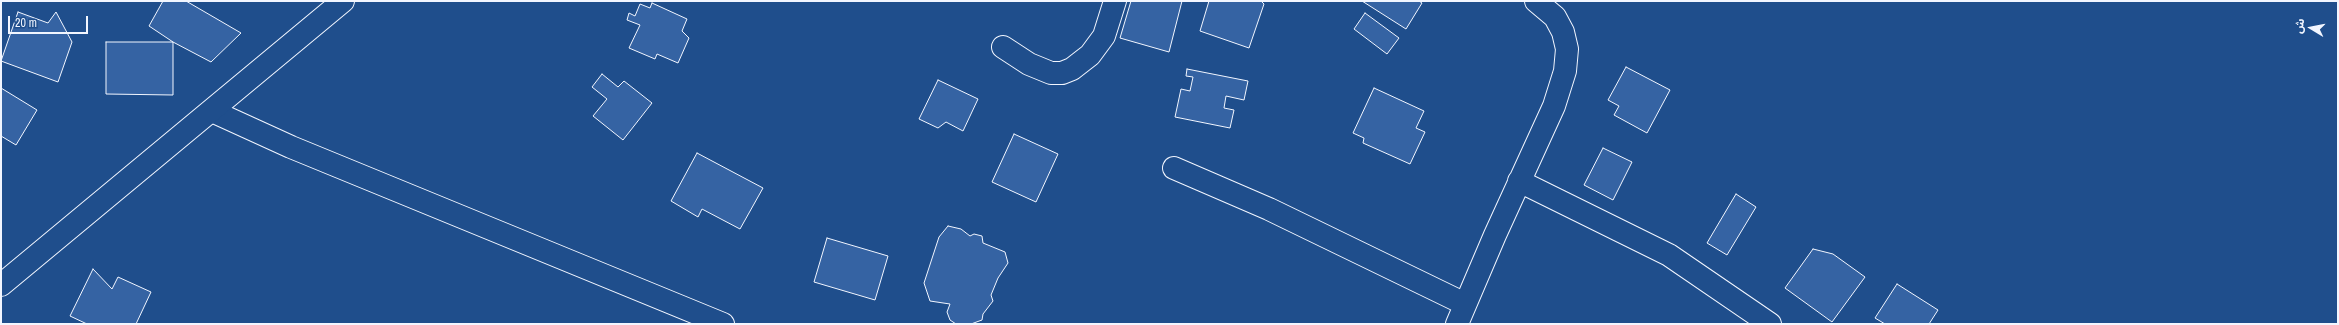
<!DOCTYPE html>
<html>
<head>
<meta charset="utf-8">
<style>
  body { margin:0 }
  #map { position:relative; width:2339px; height:325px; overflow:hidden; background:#1f4e8c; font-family:"Archivo Narrow","Noto Sans Arabic",sans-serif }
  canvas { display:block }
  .frame { position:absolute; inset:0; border:2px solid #f2f6ff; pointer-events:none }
  .north { position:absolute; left:2291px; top:8px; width:40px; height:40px; -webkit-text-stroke:3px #1f4e8c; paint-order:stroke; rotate:280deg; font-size:11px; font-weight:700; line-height:16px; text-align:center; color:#f2f6ff }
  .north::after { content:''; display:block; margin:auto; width:14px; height:18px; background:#f2f6ff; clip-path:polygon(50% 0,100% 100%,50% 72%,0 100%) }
  .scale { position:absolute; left:8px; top:16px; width:80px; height:18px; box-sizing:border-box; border:2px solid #f2f6ff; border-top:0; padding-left:5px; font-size:12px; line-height:14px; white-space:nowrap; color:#f2f6ff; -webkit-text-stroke:3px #1f4e8c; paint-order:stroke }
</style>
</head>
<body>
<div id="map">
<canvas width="2339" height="325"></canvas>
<div class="frame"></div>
<div class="north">ش</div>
<div class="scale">20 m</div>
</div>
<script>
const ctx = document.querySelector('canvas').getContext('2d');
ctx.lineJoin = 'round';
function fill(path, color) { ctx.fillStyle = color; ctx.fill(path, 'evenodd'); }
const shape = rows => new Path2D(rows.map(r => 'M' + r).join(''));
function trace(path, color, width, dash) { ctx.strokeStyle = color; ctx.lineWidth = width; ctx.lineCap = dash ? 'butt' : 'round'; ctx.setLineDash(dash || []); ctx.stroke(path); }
const building = shape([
  [163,1,186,1,241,33,211,62,173,42,149,26,163,1],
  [1131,1,1182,1,1169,52,1120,38,1131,1],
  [1209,1,1261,1,1264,4,1249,48,1200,31,1209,1],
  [1362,1,1419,1,1422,3,1406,29,1362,1],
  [652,3,687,19,682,31,689,38,678,63,657,54,655,59,629,48,640,25,627,20,629,13,635,16,640,4,650,8,652,3],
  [18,12,48,23,56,12,72,42,58,82,1,61,18,12],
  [1365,13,1399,38,1387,54,1354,29,1365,13],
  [106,42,173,42,173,95,106,94,106,42],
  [1626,67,1670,90,1647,133,1614,115,1619,106,1608,100,1626,67],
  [1187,69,1248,81,1244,100,1226,96,1224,108,1234,110,1230,128,1175,117,1181,89,1190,91,1193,77,1186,76,1187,69],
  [602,74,618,87,624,81,652,103,623,140,593,116,607,99,592,87,602,74],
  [938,80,978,99,963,131,946,122,938,128,919,119,938,80],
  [1,88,37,110,16,145,1,136,1,88],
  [1374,88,1424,111,1416,128,1425,132,1410,164,1363,143,1364,138,1353,133,1374,88],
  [1014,134,1058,154,1036,202,992,182,1014,134],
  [1603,148,1632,162,1613,200,1584,185,1603,148],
  [697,153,763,188,740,229,702,209,698,217,671,201,697,153],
  [1736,194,1756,207,1727,255,1707,243,1736,194],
  [948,226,961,229,970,236,974,234,982,236,983,243,1005,252,1008,263,998,278,991,295,993,301,983,314,982,320,971,324,956,324,950,320,947,312,950,304,930,301,924,283,939,237,948,226],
  [827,238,888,256,875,300,814,282,827,238],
  [1813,249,1833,254,1865,277,1832,322,1785,288,1813,249],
  [93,269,112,289,118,277,151,292,136,324,87,324,70,316,93,269],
  [1897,284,1938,310,1929,324,1885,324,1875,318,1897,284]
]);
fill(building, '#3563a3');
trace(building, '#f2f6ff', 1);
const minor = shape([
  [1003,47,1029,64,1051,73,1062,73,1072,69,1090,55,1104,36,1115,1],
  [212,111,291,147,723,324],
  [1174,168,1269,209,1465,304],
  [1519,181,1669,255,1770,324],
  [1457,324,1495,235,1554,106,1565,71,1567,49,1563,32,1555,17,1536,1]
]);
const tertiary = shape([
  [1,285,343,1]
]);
trace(minor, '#f2f6ff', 24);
trace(tertiary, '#f2f6ff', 24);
trace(minor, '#1f4e8c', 22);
trace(tertiary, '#1f4e8c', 22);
</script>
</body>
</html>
